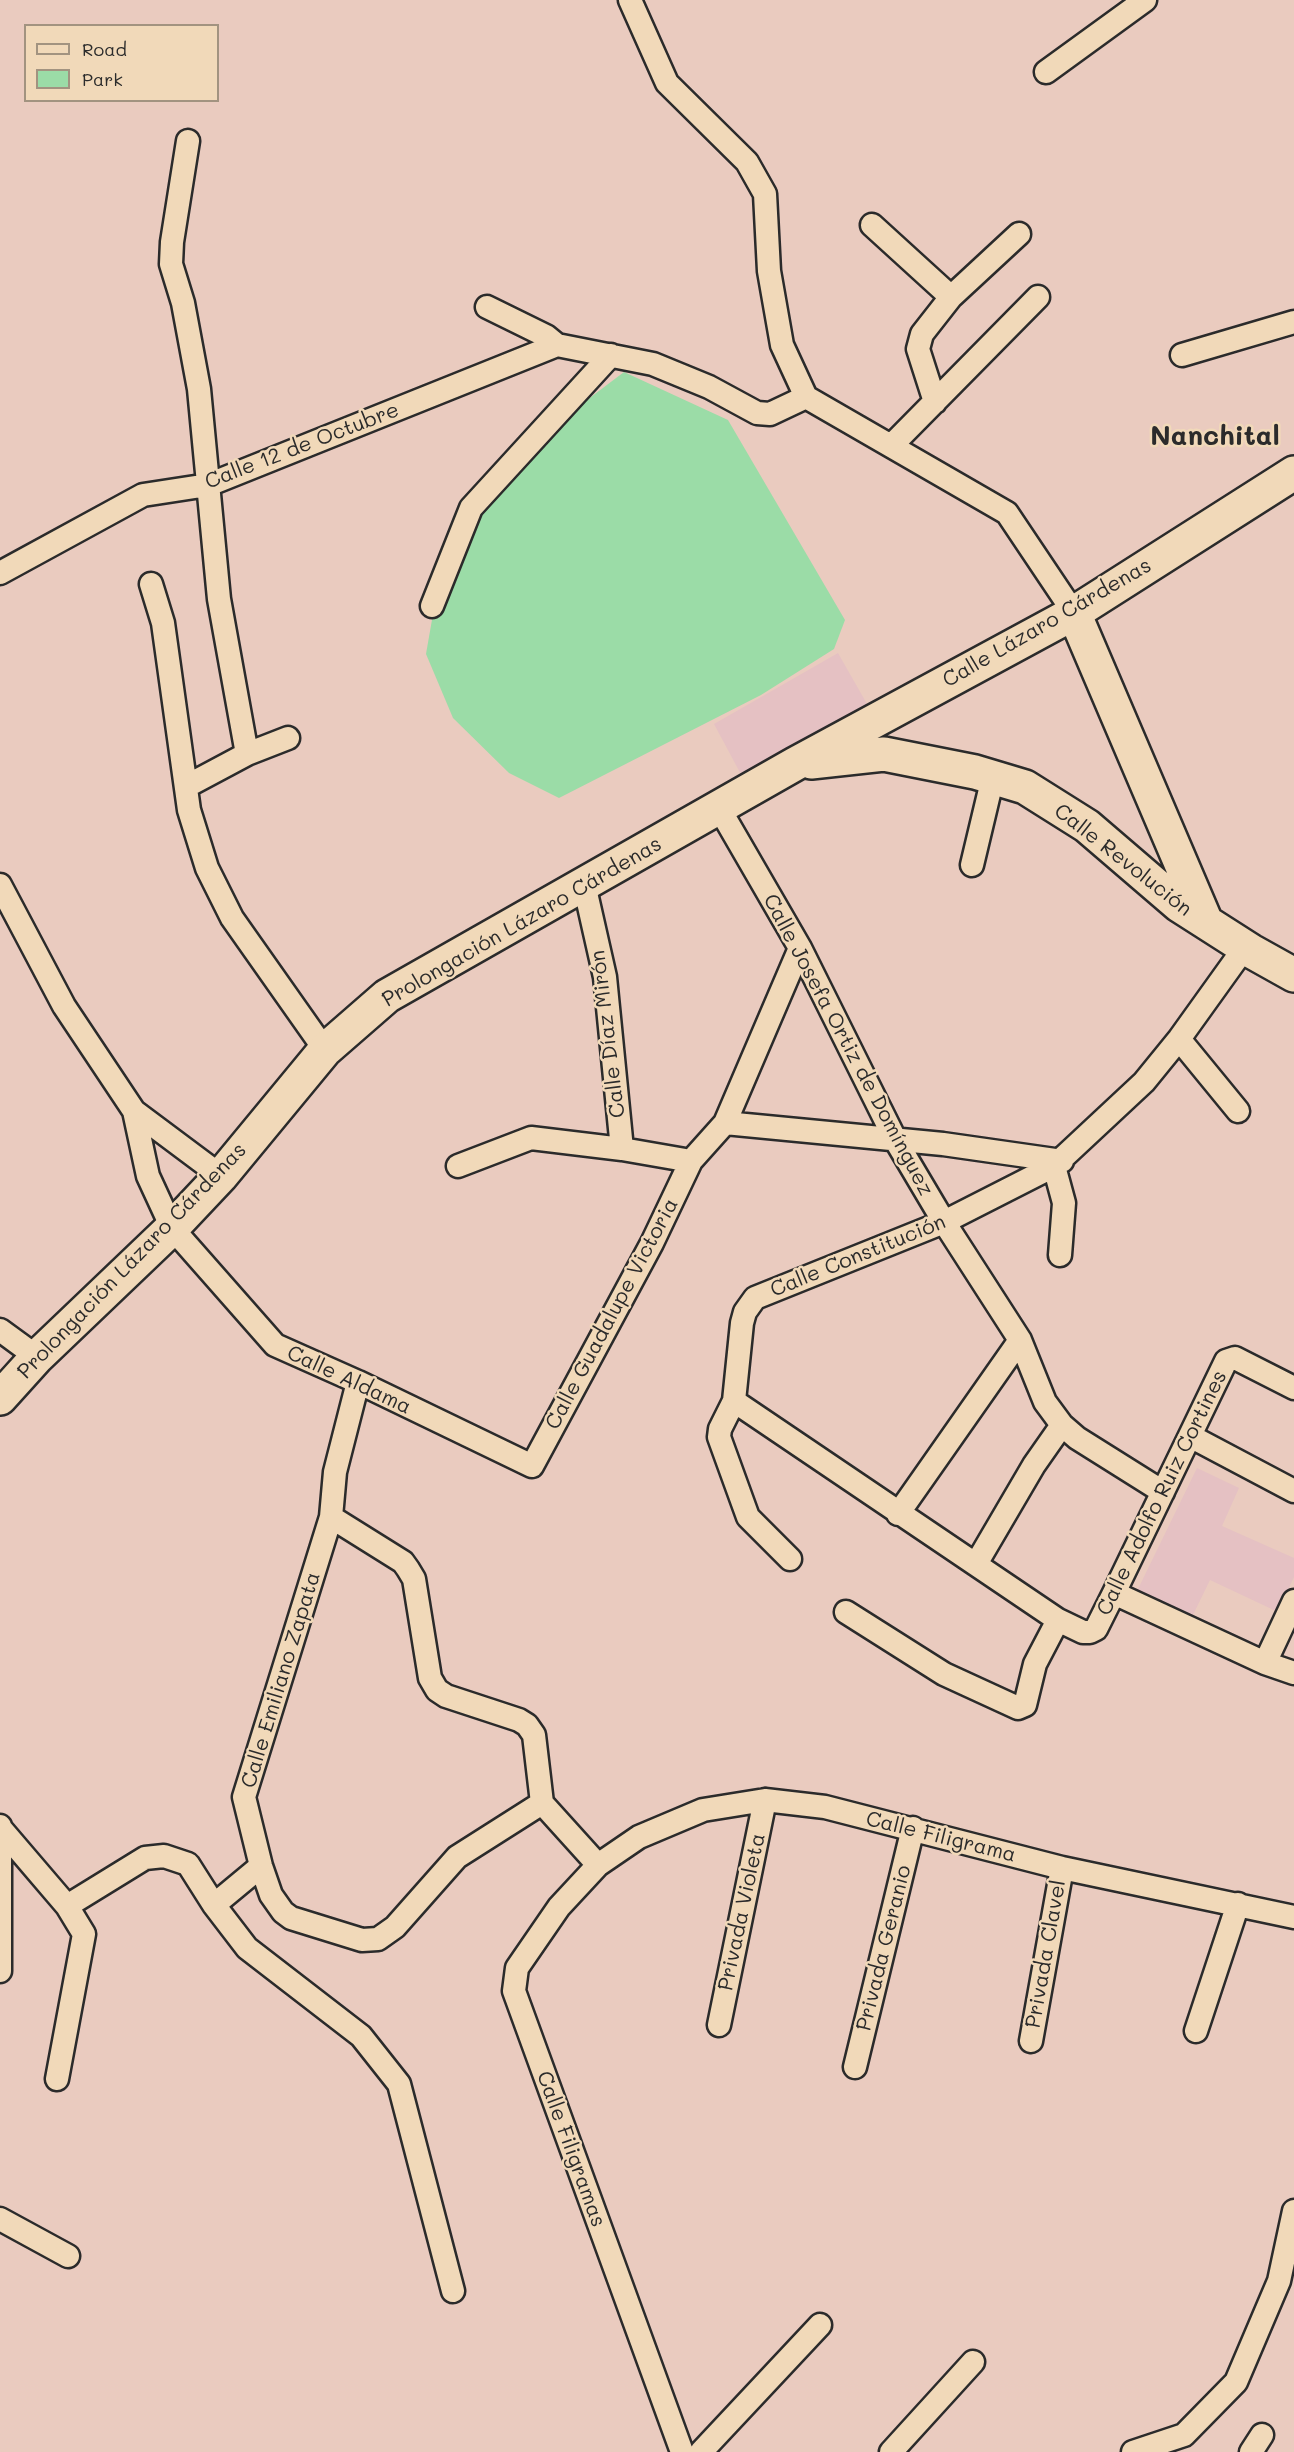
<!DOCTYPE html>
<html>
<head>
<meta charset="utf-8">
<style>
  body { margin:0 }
  #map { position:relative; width:1294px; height:2452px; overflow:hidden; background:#eacbbf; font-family:Mali,sans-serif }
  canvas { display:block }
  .legend { position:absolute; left:24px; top:24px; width:195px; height:78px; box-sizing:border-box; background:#f1d9b9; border:2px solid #a29380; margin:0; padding:8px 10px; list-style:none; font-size:18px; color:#2b2b2b }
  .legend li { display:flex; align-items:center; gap:12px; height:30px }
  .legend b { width:30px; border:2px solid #a29380 }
</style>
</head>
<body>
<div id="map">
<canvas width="1294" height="2452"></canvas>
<ul class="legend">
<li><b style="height:8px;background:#f1d9b9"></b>Road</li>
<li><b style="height:16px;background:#9bdca7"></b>Park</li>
</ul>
</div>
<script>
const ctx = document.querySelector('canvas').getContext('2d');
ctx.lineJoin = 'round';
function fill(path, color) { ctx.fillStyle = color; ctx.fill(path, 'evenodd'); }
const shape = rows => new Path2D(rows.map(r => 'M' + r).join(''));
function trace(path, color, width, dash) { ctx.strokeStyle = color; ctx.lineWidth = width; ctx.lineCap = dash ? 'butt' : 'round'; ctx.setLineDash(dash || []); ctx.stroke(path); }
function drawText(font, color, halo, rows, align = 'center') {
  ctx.font = font + ' Mali,sans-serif'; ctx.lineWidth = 5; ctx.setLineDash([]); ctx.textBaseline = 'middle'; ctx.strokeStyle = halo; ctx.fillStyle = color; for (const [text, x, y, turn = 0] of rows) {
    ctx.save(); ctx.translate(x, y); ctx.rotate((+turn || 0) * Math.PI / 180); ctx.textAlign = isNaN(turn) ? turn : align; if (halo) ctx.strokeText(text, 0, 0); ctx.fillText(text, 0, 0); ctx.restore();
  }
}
fill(shape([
  [838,653,871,711,744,780,714,724],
  [1197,1468,1239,1488,1222,1526,1294,1558,1294,1577,1278,1612,1210,1580,1192,1617,1137,1591]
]), '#e5c1c3');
fill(shape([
  [624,372,728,420,845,620,834,649,761,695,559,798,509,773,453,718,426,654,443,557,517,453]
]), '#9bdca7');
const street = shape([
  [630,0,667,83,747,162,765,194,769,271,782,345,806,397,1007,513,1074,613],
  [1046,72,1145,0],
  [188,141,172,242,171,264,183,303,199,389,219,599,247,754],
  [872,225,951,297],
  [487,307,546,336,557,345],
  [1182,355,1294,322],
  [935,402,918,349,922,334,951,297,1019,234],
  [891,446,1038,297],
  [0,573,143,495,208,485,557,345,653,364,709,387,757,413,770,414,806,397],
  [151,584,163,623,189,810,207,868,232,918,325,1050],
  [432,606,471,508,611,355],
  [187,786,247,754,288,738],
  [719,808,800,948,896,1141,944,1222,1020,1340,1045,1402,1062,1425,1077,1438,1163,1492],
  [972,865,993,777],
  [584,884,605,977,622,1149],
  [0,885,64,1006,134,1111,221,1176],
  [1179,1039,1238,1111],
  [134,1111,148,1176,172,1228,275,1345,358,1382,532,1466,652,1243,691,1161,725,1123,943,1144,1062,1161],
  [725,1123,800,948],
  [458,1166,531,1138,622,1149,691,1161],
  [1054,1166,1064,1203,1060,1255],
  [0,1330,37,1357],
  [358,1382,335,1472,331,1517,244,1797,261,1866,271,1895,283,1912,291,1918,362,1940,378,1939,395,1927,457,1857,542,1803],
  [734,1401,1058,1620,1083,1632,1090,1632,1096,1629,1114,1593,1226,1361,1235,1358,1294,1388],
  [1190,1436,1294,1491],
  [898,1514,1020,1340],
  [331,1517,403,1562,408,1569,414,1579,430,1678,437,1690,446,1696,519,1720,527,1725,534,1735,542,1803,598,1865],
  [790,1559,748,1517,719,1437,720,1429,734,1401,742,1323,745,1312,755,1298,944,1222,1054,1166,1144,1082,1179,1039,1245,947],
  [976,1564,1034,1465,1062,1425],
  [1114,1593,1265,1663,1294,1673],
  [846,1612,944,1674,1018,1708,1025,1705,1035,1664,1058,1620],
  [1265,1663,1294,1601],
  [2,1830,67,1906,84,1934,57,2079],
  [214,1905,261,1866],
  [67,1906,145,1858,164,1856,188,1864,214,1905,247,1948,361,2036,399,2084,453,2291],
  [0,1971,0,1826],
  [719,2025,765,1800],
  [1196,2031,1238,1904],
  [1031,2041,1062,1868],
  [855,2067,913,1828],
  [0,2219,68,2256],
  [682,2452,514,1991,517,1968,559,1907,598,1865,639,1837,703,1810,765,1800,825,1807,1062,1868,1294,1917],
  [701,2452,820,2325],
  [891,2452,973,2362],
  [1133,2452,1184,2435,1236,2382,1279,2281,1294,2211],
  [1251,2452,1262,2435]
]);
const secondary = shape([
  [1074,613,1206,922],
  [811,762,884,754,975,772,1025,787,1087,826,1179,905,1251,951,1294,975],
  [0,1398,37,1357,172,1228,221,1176,325,1050,387,996,795,764,1074,613,1294,473]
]);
trace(street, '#2b2b2b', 27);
trace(secondary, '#2b2b2b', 38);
trace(street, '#f1d9b9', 22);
trace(secondary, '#f1d9b9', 33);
drawText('21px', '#2b2b2b', '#f1d9b9', [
  ["Calle 12 de Octubre",302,446,-21],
  ["Calle Lázaro Cárdenas",1047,623,-30],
  ["Calle Revolución",1123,860,38],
  ["Prolongación Lázaro Cárdenas",522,922,-30],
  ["Calle Díaz Mirón",608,1034,-97],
  ["Calle Josefa Ortiz de Domínguez",848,1045,62],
  ["Calle Constitución",858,1256,-22],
  ["Prolongación Lázaro Cárdenas",132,1261,-46],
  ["Calle Guadalupe Victoria",612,1314,-62],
  ["Calle Aldama",349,1380,25],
  ["Calle Adolfo Ruiz Cortines",1162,1493,-64],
  ["Calle Emiliano Zapata",281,1680,-73],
  ["Calle Filigrama",941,1837,14],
  ["Privada Violeta",742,1912,-78],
  ["Privada Geranio",884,1948,-76],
  ["Privada Clavel",1046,1954,-80],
  ["Calle Filigramas",571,2149,70]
]);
drawText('bold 27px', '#2b2b2b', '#f1d9b9', [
  ["Nanchital",1215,437]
]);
</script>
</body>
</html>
